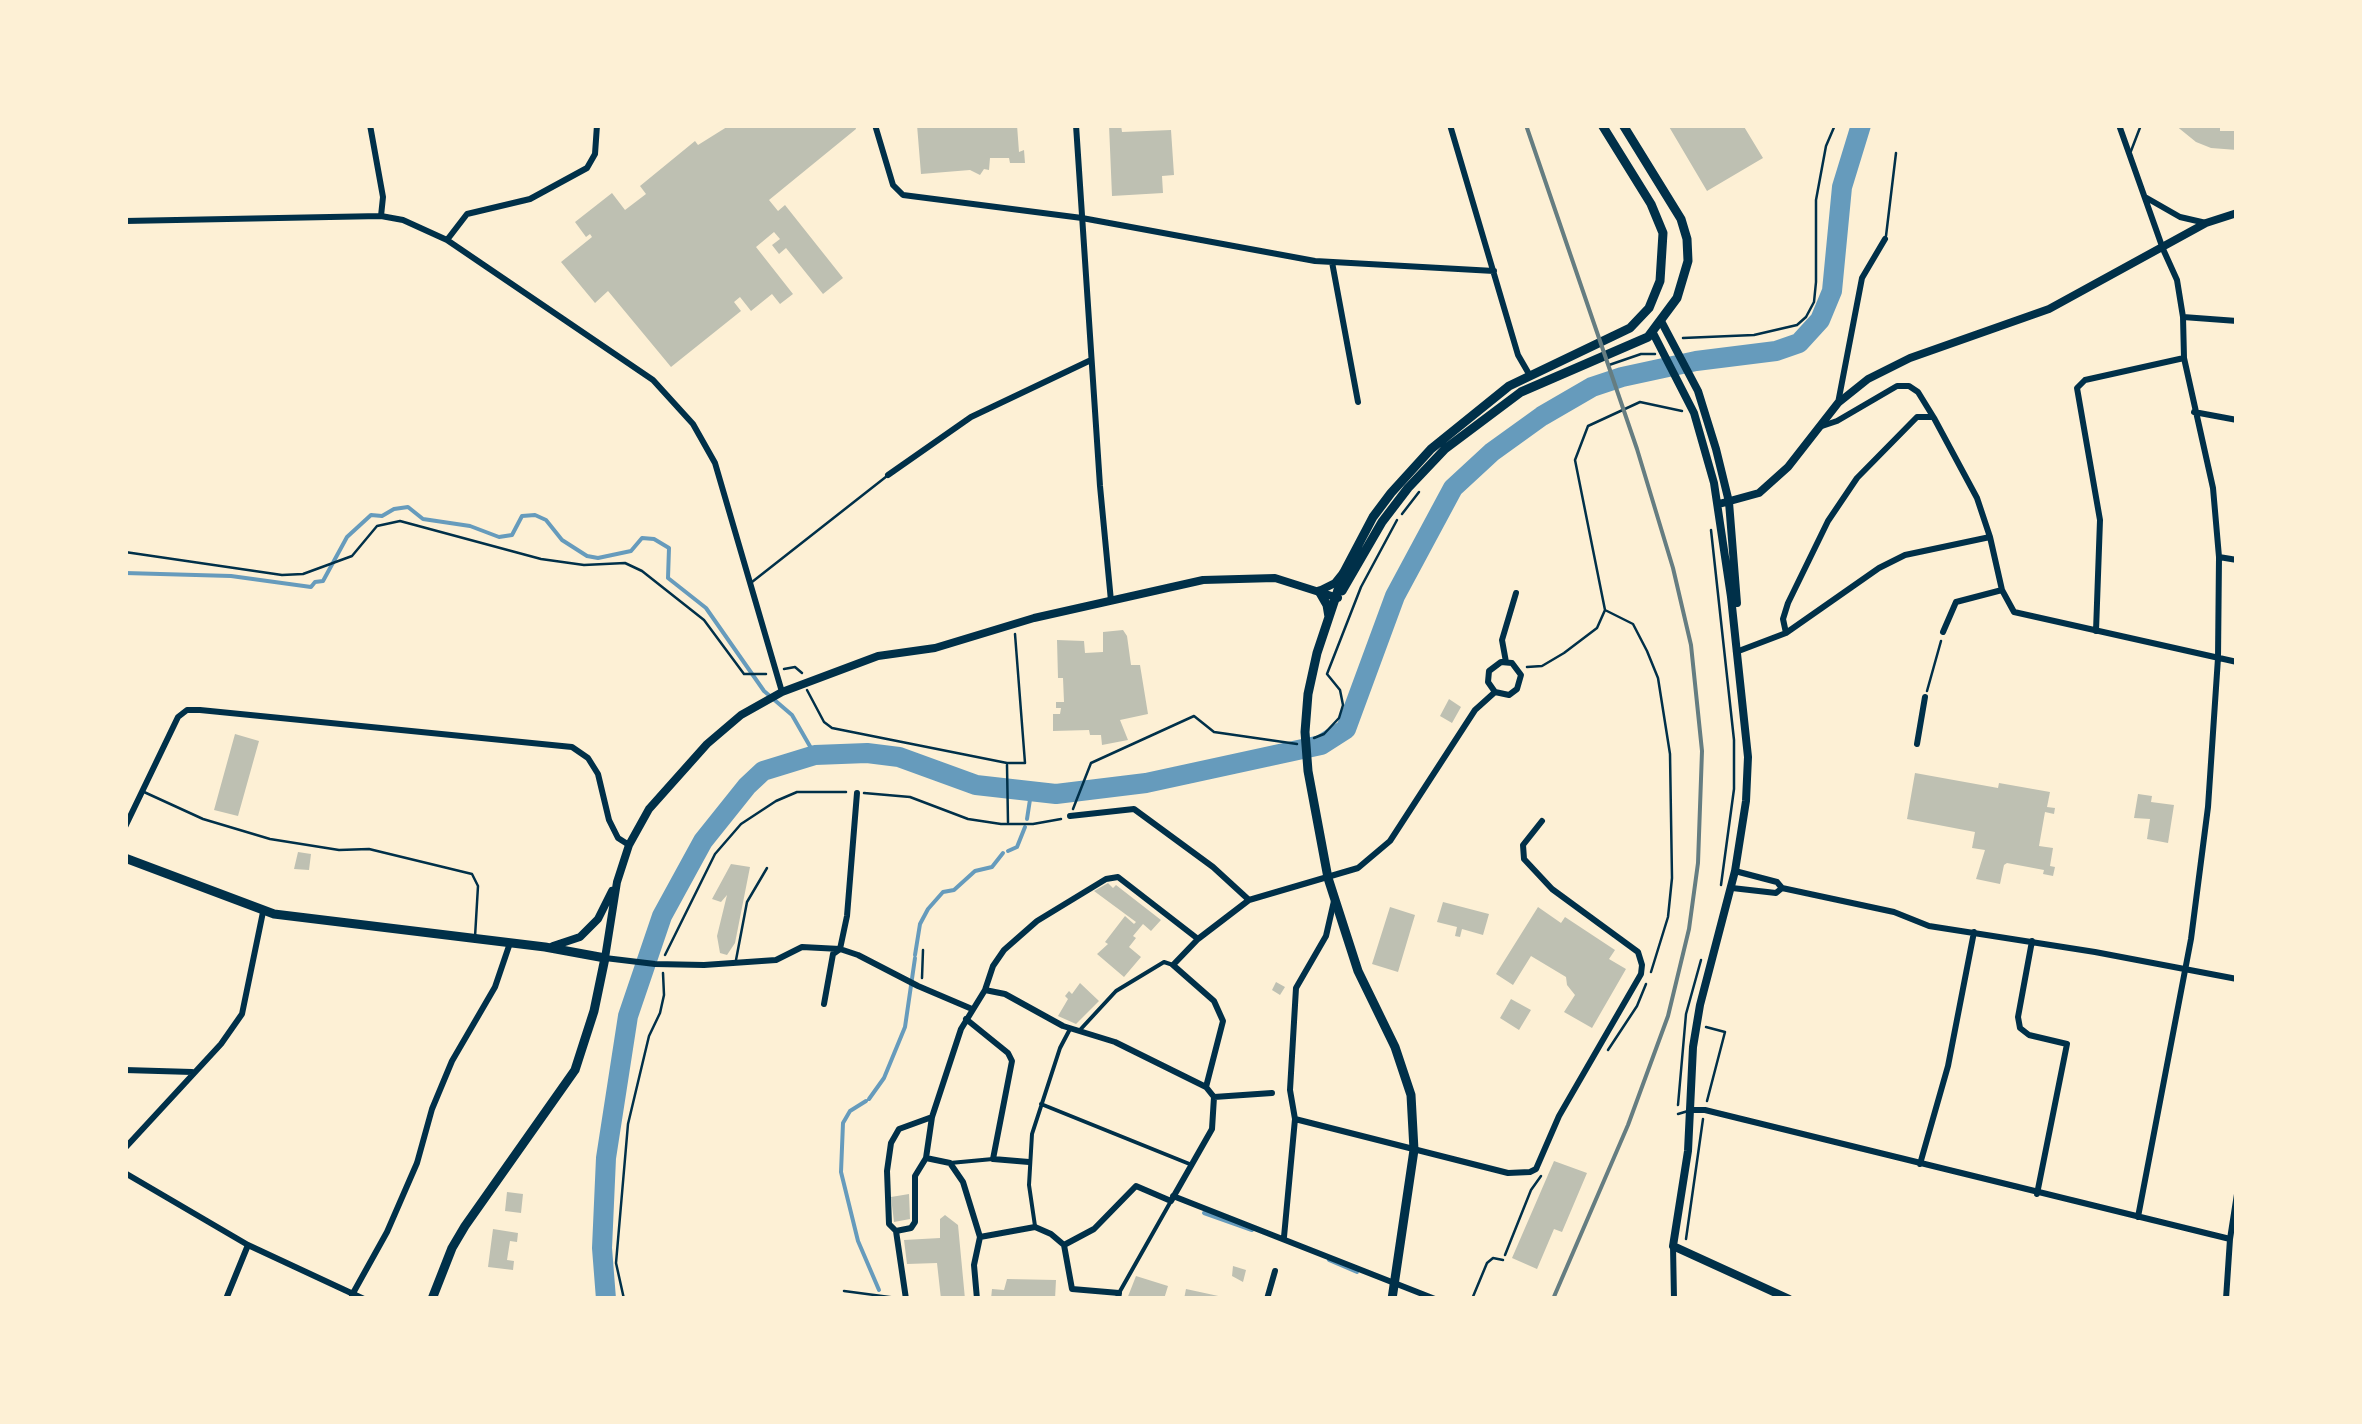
<!DOCTYPE html>
<html>
<head>
<meta charset="utf-8">
<style>
  body { margin:0 }
  #map { position:relative; width:2362px; height:1424px; overflow:hidden; background:#fdf0d5; font-family:Rubik,sans-serif }
  canvas { display:block }
  .frame { position:absolute; inset:0; border:128px solid #fdf0d5; pointer-events:none }
</style>
</head>
<body>
<div id="map">
<canvas width="2362" height="1424"></canvas>
<div class="frame"></div>
</div>
<script>
const ctx = document.querySelector('canvas').getContext('2d');
ctx.lineJoin = 'round';
const shape = rows => new Path2D(rows.map(r => 'M' + r).join(''));
function trace(path, color, width, dash) { ctx.strokeStyle = color; ctx.lineWidth = width; ctx.lineCap = dash ? 'butt' : 'round'; ctx.setLineDash(dash || []); ctx.stroke(path); }
function fill(path, color) { ctx.fillStyle = color; ctx.fill(path, 'evenodd'); }
trace(shape([
  [125,573,231,576,311,587,315,582,323,581,347,537,371,515,382,516,394,509,408,507,423,519,470,526,499,537,512,535,522,516,535,515,546,520,562,540,587,556,598,558,631,551,642,538,654,539,669,548,668,578,706,608,764,691,792,715,815,755],
  [1027,819,1031,793],
  [1008,851,1017,847,1025,827],
  [915,955,920,924,928,909,943,892,954,890,975,871,992,867,1003,853],
  [869,1099,884,1078,905,1027,915,958],
  [866,1101,850,1111,843,1123,841,1172,858,1241,879,1290],
  [1204,1213,1252,1230],
  [1329,1260,1357,1272]
]), '#669bbc', 4);
trace(shape([
  [606,1299,602,1248,606,1158,628,1016,662,916,703,841,747,786,763,771,815,755,867,753,899,757,976,785,1056,794,1146,783,1321,745,1346,729,1395,596,1453,488,1492,452,1542,416,1592,387,1622,377,1696,361,1776,351,1799,343,1820,320,1832,291,1842,187,1861,125]
]), '#669bbc', 20);
fill(shape([
  [730,125,855,125,856,129,769,200,778,211,785,205,843,278,823,294,786,248,779,254,772,245,780,239,774,232,756,247,793,294,780,304,772,294,751,311,740,297,734,302,741,311,671,367,608,291,595,303,561,262,592,237,590,234,586,237,575,222,612,193,625,210,646,194,640,186,695,141,698,145],
  [917,125,1017,125,1019,152,1024,150,1025,163,1010,163,1009,158,990,158,989,170,984,169,980,175,970,170,921,174],
  [1109,125,1121,125,1122,132,1171,130,1174,175,1162,176,1163,193,1112,196],
  [1668,125,1743,125,1763,158,1707,191],
  [2175,125,2220,125,2220,131,2237,131,2237,150,2211,148,2196,142],
  [1123,630,1127,636,1131,665,1140,665,1148,714,1120,720,1128,740,1102,745,1101,735,1090,735,1089,730,1053,731,1053,714,1060,714,1061,708,1056,708,1056,702,1064,702,1063,678,1058,678,1057,640,1084,641,1085,653,1103,652,1103,632],
  [1449,699,1461,707,1452,723,1440,716],
  [235,734,259,741,238,816,214,810],
  [1915,773,1998,788,1999,783,2050,792,2047,807,2055,808,2054,814,2045,812,2039,846,2053,848,2050,866,2055,867,2053,876,2043,874,2044,870,2007,863,2004,865,2000,884,1976,879,1985,850,1972,848,1975,832,1907,819],
  [2138,794,2152,796,2151,802,2174,805,2168,843,2147,839,2150,819,2134,818],
  [298,852,311,854,309,870,294,869],
  [731,864,750,867,735,943,727,955,720,953,717,936,727,895,721,902,712,899],
  [1108,883,1113,888,1116,885,1161,920,1151,931,1143,924,1133,936,1136,938,1129,947,1141,957,1124,977,1097,954,1108,944,1105,942,1125,916,1134,924,1136,922,1094,891],
  [1443,902,1489,914,1483,935,1462,929,1460,937,1455,936,1457,927,1437,922],
  [1390,907,1415,915,1398,972,1372,964],
  [1538,907,1561,923,1565,917,1615,950,1609,959,1626,969,1592,1028,1564,1012,1575,995,1567,985,1566,977,1531,956,1513,985,1496,974],
  [1276,982,1285,987,1280,995,1272,990],
  [1080,983,1099,1001,1076,1024,1058,1016,1068,999,1065,996,1069,991,1072,994],
  [1511,999,1531,1010,1519,1030,1500,1018],
  [1554,1161,1587,1173,1562,1232,1554,1229,1537,1269,1512,1258],
  [507,1192,523,1194,521,1213,505,1211],
  [909,1194,910,1219,894,1222,891,1197],
  [945,1215,958,1225,965,1299,941,1299,937,1263,907,1264,904,1240,940,1238,940,1219],
  [493,1229,518,1233,517,1242,510,1241,507,1260,514,1261,513,1270,488,1267],
  [1233,1266,1246,1270,1243,1282,1232,1276],
  [1136,1276,1168,1286,1164,1299,1127,1299],
  [1007,1279,1056,1280,1055,1299,991,1299,992,1289,1004,1290],
  [1186,1289,1223,1297,1223,1299,1184,1299]
]), '#bec0b2');
trace(shape([
  [1683,338,1754,335,1797,325,1806,317,1814,302,1816,282,1816,200,1826,146,1835,125],
  [1609,365,1641,354,1655,354],
  [1402,514,1419,492],
  [1711,530,1734,740,1734,789,1721,885],
  [125,552,282,575,303,574,352,556,377,526,400,521,541,559,584,565,625,563,642,571,704,620,744,674,766,674],
  [1605,610,1633,624,1647,651,1658,678,1670,754,1672,878,1668,917,1651,972],
  [1527,667,1542,666,1564,653,1597,628,1605,610,1575,460,1588,426,1640,402,1682,411],
  [784,669,795,667,802,673],
  [807,690,824,722,832,728,1007,763,1025,763,1015,634],
  [1927,691,1941,641],
  [1314,738,1324,734,1339,718,1343,705,1340,690,1327,674,1361,587,1397,520],
  [1007,765,1008,822],
  [864,793,910,797,968,819,1001,824,1033,824,1061,819],
  [1073,809,1091,763,1194,716,1214,732,1297,744],
  [665,955,715,854,741,824,776,801,797,792,846,792],
  [922,978,923,950],
  [1706,1027,1725,1032,1707,1101],
  [1608,1050,1637,1006,1646,984],
  [1678,1105,1686,1014,1701,960],
  [1686,1239,1703,1119],
  [1505,1255,1531,1190,1541,1176],
  [844,1291,897,1298],
  [624,1299,616,1263,628,1124,649,1036,660,1013,664,995,663,973]
]), '#003049', 2.5);
trace(shape([
  [2131,151,2141,125],
  [1886,236,1896,153],
  [752,582,887,476],
  [144,792,203,819,270,839,339,850,369,849,472,874,478,886,475,937],
  [736,960,747,902,767,868],
  [1678,1114,1688,1111],
  [1472,1299,1487,1263,1493,1258,1503,1260]
]), '#003049', 2.5);
trace(shape([
  [1079,1031,1116,991,1164,962,1173,965],
  [1041,1104,1192,1165],
  [950,1163,993,1159],
  [1035,1226,1029,1185,1032,1134,1060,1048,1070,1029],
  [1119,1293,1171,1201]
]), '#003049', 4);
trace(shape([
  [370,125,383,197,381,216],
  [875,125,893,185,903,195,1082,218,1315,261,1494,271],
  [1076,125,1100,486,1111,601],
  [1450,125,1518,355,1529,374],
  [2119,125,2163,249,2177,280,2183,317,2184,358,2213,488,2219,557,2218,658,2208,807,2191,939,2138,1217],
  [2145,197,2180,217,2206,223],
  [125,221,381,216,403,220,447,240,653,380,693,424,715,463,782,692],
  [447,240,467,214,530,199,587,168,595,154,597,125],
  [1332,262,1358,402],
  [2183,317,2237,321],
  [1838,403,1862,278,1885,239],
  [2194,412,2237,420],
  [1819,427,1837,421,1897,386,1909,386,1918,392,1934,418,1977,498,1990,537,2002,590,2014,612,2237,662],
  [888,475,971,417,1091,360],
  [2219,557,2237,560],
  [2096,631,2100,520,2077,388,2085,380,2184,358],
  [1943,632,1956,602,2002,590],
  [1786,633,1783,619,1788,603,1828,521,1857,478,1917,417,1933,417],
  [1736,652,1786,633,1879,568,1905,555,1990,537],
  [1506,662,1502,640,1516,593],
  [1917,744,1925,697],
  [1070,816,1134,809,1213,867,1249,900],
  [125,827,178,717,187,710,200,710,572,747,588,758,598,774,609,820,618,838,629,845],
  [1735,871,1777,882,1782,888,1894,912,1929,926,2095,952,2237,979],
  [1732,888,1776,893,1782,888],
  [2032,941,2018,1017,2020,1028,2029,1035,2067,1044,2037,1194],
  [605,958,655,964,704,965,776,960,802,947,840,949,858,955,918,986,972,1009],
  [985,990,1005,994,1063,1026,1115,1042,1206,1087,1214,1097,1212,1129,1171,1201,1136,1186,1094,1229,1064,1245],
  [824,1004,833,954,840,949,847,916,857,793],
  [966,1019,1008,1053,1012,1061,993,1159,1029,1162],
  [125,1070,192,1072],
  [1206,1087,1223,1021,1214,1001,1173,965,1198,939,1249,900,1358,868,1390,841,1475,710,1495,692,1509,695,1517,689,1521,675,1512,663,1501,662,1489,671,1488,682,1495,692],
  [1214,1097,1272,1093],
  [1690,1110,1705,1110,2230,1239],
  [1295,1119,1508,1173,1530,1172,1536,1169,1559,1116,1641,974,1642,965,1638,952,1552,889,1524,859,1523,845,1542,821],
  [125,1148,221,1044,242,1014,263,912],
  [1920,1164,1948,1066,1974,932],
  [125,1173,248,1245,364,1299],
  [1173,1196,1435,1299],
  [896,1231,911,1228,915,1222,915,1176,926,1158],
  [980,1237,1035,1227,1051,1234,1064,1245,1072,1289,1119,1293,1118,1299],
  [1284,1237,1295,1119,1290,1090,1296,988,1326,936,1334,901],
  [1673,1246,1674,1299],
  [352,1295,387,1232,417,1163,432,1109,452,1061,495,987,510,943],
  [226,1299,248,1245],
  [906,1299,896,1231,889,1224,887,1171,891,1143,899,1129,932,1117],
  [977,1299,974,1265,980,1237,963,1182,950,1163,926,1158,932,1117,961,1029,985,990,993,966,1004,950,1037,921,1106,879,1118,877,1198,939],
  [1267,1299,1275,1271],
  [2226,1299,2230,1239,2237,1194]
]), '#003049', 6);
trace(shape([
  [1661,321,1698,391,1716,449,1729,502,1737,603],
  [1653,333,1694,413,1714,483,1731,597,1748,757,1746,801,1735,871,1700,1005,1693,1047,1688,1151,1673,1246,1789,1299],
  [1719,504,1759,493,1788,467,1838,403,1868,379,1910,358,2049,309,2206,223,2237,213],
  [1319,591,1335,583,1343,573],
  [553,946,580,937,598,919,612,891],
  [605,958,617,882,629,845,649,809,707,744,741,715,782,692,878,656,935,648,1034,618,1203,580,1275,578,1338,598]
]), '#003049', 8);
trace(shape([
  [1319,591,1327,605,1329,617],
  [1342,591,1382,522,1408,488,1445,449,1521,392,1648,337,1677,298,1688,261,1687,239,1681,219,1623,125],
  [125,858,274,914,545,947,605,958,594,1011,575,1070,465,1226,452,1248,432,1299],
  [1392,1299,1414,1150,1411,1095,1395,1047,1358,971,1328,878,1308,771,1305,732,1308,694,1317,653,1344,572,1373,517,1391,493,1431,449,1509,386,1630,328,1649,308,1660,281,1663,233,1651,204,1602,125]
]), '#003049', 9);
trace(shape([
  [1526,125,1637,449,1673,568,1691,645,1702,751,1698,863,1689,929,1668,1016,1628,1125,1553,1299]
]), '#657d81', 4);
</script>
</body>
</html>
